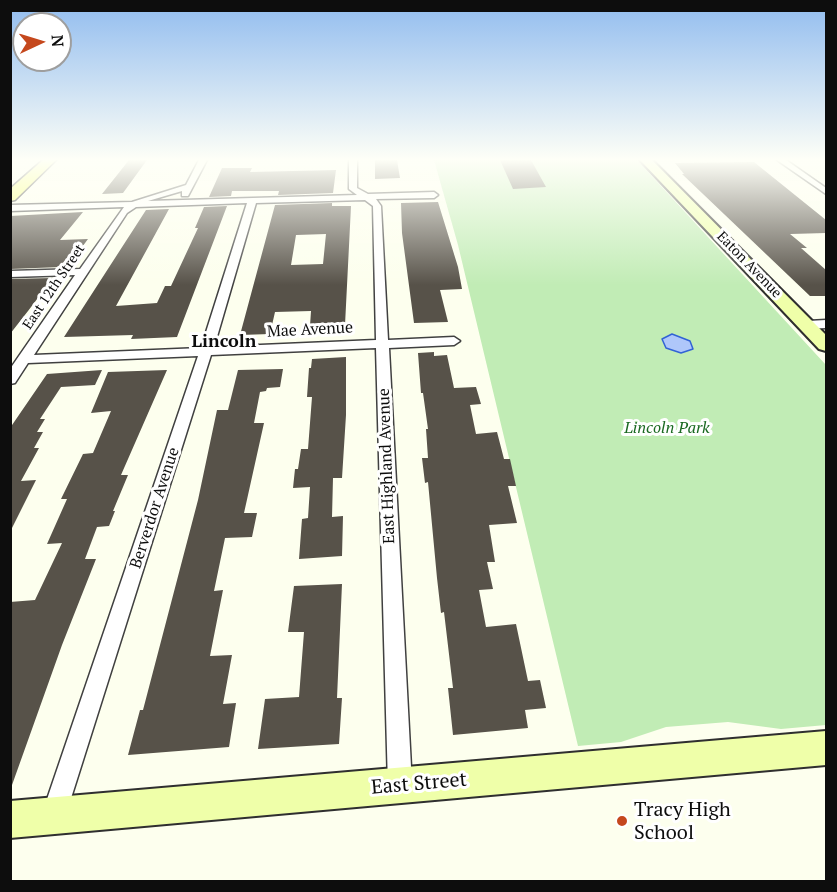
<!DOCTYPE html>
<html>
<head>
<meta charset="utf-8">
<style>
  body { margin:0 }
  #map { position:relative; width:837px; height:892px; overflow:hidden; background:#fdffee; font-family:"PT Serif",serif }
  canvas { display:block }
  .frame { position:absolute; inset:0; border:12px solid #0d0d0d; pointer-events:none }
  .north { position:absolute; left:12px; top:12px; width:60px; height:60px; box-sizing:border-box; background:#fff; border:2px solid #9e9e9e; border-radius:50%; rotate:86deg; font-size:16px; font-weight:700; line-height:24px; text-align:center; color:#0d0d0d }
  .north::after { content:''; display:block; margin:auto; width:21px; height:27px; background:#c5481d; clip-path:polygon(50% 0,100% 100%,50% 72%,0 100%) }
</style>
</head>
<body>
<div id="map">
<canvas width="837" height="892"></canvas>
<div class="frame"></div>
<div class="north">N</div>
</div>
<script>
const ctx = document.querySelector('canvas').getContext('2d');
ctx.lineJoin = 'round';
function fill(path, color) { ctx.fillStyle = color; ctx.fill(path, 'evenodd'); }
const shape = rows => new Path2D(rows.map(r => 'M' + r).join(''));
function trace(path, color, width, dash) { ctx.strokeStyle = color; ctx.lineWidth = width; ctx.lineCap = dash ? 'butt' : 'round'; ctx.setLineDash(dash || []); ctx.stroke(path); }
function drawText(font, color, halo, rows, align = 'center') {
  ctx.font = font + ' "PT Serif",serif'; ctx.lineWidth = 6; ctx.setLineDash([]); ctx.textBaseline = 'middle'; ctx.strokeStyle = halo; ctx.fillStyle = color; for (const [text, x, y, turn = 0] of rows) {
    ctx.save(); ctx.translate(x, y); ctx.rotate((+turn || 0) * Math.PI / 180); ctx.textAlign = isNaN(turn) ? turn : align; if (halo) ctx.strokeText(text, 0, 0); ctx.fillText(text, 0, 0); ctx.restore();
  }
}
fill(shape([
  [434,160,637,160,826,365,826,725,781,729,728,722,666,727,621,742,578,746,458,245]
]), '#c1ecb5');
const water = shape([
  [672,334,690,341,693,349,681,353,666,348,662,339,672,334]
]);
fill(water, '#afc7fa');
trace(water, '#3263d5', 1.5);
fill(shape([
  [129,160,147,160,123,193,102,194],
  [375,160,397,160,400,178,375,179],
  [500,160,531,160,546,187,513,189],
  [754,162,826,220,826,233,790,234,807,248,801,248,826,270,826,296,810,296,682,174,684,174,675,163],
  [222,168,252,168,250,172,336,170,333,193,278,195,279,191,232,191,231,196,209,197],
  [438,202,458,267,462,289,440,290,448,322,414,323,402,233,401,203],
  [332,203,332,206,351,206,345,325,310,326,311,311,275,312,270,334,240,335,275,205],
  [326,234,323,264,291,265,296,235],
  [227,206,177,337,131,339,133,335,64,337,146,210,169,209,116,306,157,303,165,286,171,286,198,228,195,228,204,207],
  [83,212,60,240,88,239,71,262,64,262,61,267,10,269,10,216],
  [53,278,28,311,10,334,10,279],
  [434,352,434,356,447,355,454,388,476,387,481,404,470,405,476,434,497,432,504,459,510,459,516,486,508,486,517,523,489,525,495,562,487,562,493,589,479,590,486,627,516,624,528,681,540,680,546,708,525,710,528,728,453,735,448,688,453,688,444,612,441,613,437,578,428,482,425,483,422,458,428,458,426,429,428,429,423,393,421,393,418,353],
  [346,357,346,415,342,478,333,478,332,517,343,516,342,556,299,559,302,519,308,518,310,487,293,488,295,469,298,469,301,449,308,449,312,397,307,397,309,368,311,368,312,359],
  [283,369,280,387,267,388,266,391,260,392,254,423,264,423,244,513,257,513,252,537,225,538,214,591,223,590,210,656,232,655,223,704,236,703,229,747,128,755,140,710,143,710,198,500,217,410,228,410,238,370],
  [102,370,95,385,61,387,40,419,45,419,37,432,43,432,34,448,39,448,21,481,36,480,10,532,10,428,47,374],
  [167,370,121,475,128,475,113,511,115,511,109,526,97,527,85,559,96,559,62,645,12,785,10,785,10,602,35,600,62,543,47,544,67,499,61,499,83,454,93,453,111,411,91,413,108,372],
  [342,584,337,698,342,698,339,744,258,749,265,699,299,697,304,632,288,632,294,586]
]), '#575249');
const street = shape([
  [199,160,207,160,188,196,182,196,182,191,148,201,357,195,349,189,349,160,357,160,357,188,368,194,434,192,438,195,434,198,376,199,381,206,388,340,454,337,460,341,454,345,389,348,412,786,408,794,400,798,392,794,388,786,376,348,211,355,66,814,63,823,54,826,45,823,42,814,198,356,28,363,15,383,10,384,10,369,75,275,10,277,10,271,80,269,124,207,10,211,10,205,132,202,186,185,199,160],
  [365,200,373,206,376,340,214,347,256,203,365,200],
  [247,203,201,348,34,355,127,213,136,207,247,203],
  [777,160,786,160,826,188,826,194,777,160],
  [826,320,826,328,808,329,802,325,808,321,826,320]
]);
const secondary = shape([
  [640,160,652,160,826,335,826,351,819,349,640,160],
  [826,731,826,765,10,838,10,801,826,731]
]);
const primary = shape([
  [43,160,56,160,15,200,10,201,10,189,43,160]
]);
trace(street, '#404040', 3);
trace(secondary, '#2f2f2f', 4);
trace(primary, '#1e1e1e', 3);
fill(street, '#fff');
fill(secondary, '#efffa9');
fill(primary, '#f6ff5e');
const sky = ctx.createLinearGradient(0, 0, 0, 285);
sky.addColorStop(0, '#91bcef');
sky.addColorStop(0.56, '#fefff7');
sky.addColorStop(1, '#fefff700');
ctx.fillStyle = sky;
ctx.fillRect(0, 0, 837, 285);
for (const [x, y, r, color] of [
  [622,821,6,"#c5481d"]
]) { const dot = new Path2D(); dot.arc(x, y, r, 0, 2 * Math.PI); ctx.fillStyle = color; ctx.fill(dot); trace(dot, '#fff', 2); }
drawText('14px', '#0d0d0d', '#fff', [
  ["Eaton Avenue",749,265,46],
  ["East 12th Street",54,287,-56]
]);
drawText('16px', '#0d0d0d', '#fff', [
  ["Mae Avenue",310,330,-3],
  ["East Highland Avenue",387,466,-92],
  ["Berverdor Avenue",155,508,-72]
]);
drawText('italic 16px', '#1a6921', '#fff', [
  ["Lincoln Park",667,428]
]);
drawText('bold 18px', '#0d0d0d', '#fff', [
  ["Lincoln",224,342]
]);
drawText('20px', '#0d0d0d', '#fff', [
  ["East Street",419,784,-5]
]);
drawText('20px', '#0d0d0d', '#fff', [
  ["Tracy High",634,810],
  ["School",634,833]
], 'left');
</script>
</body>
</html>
